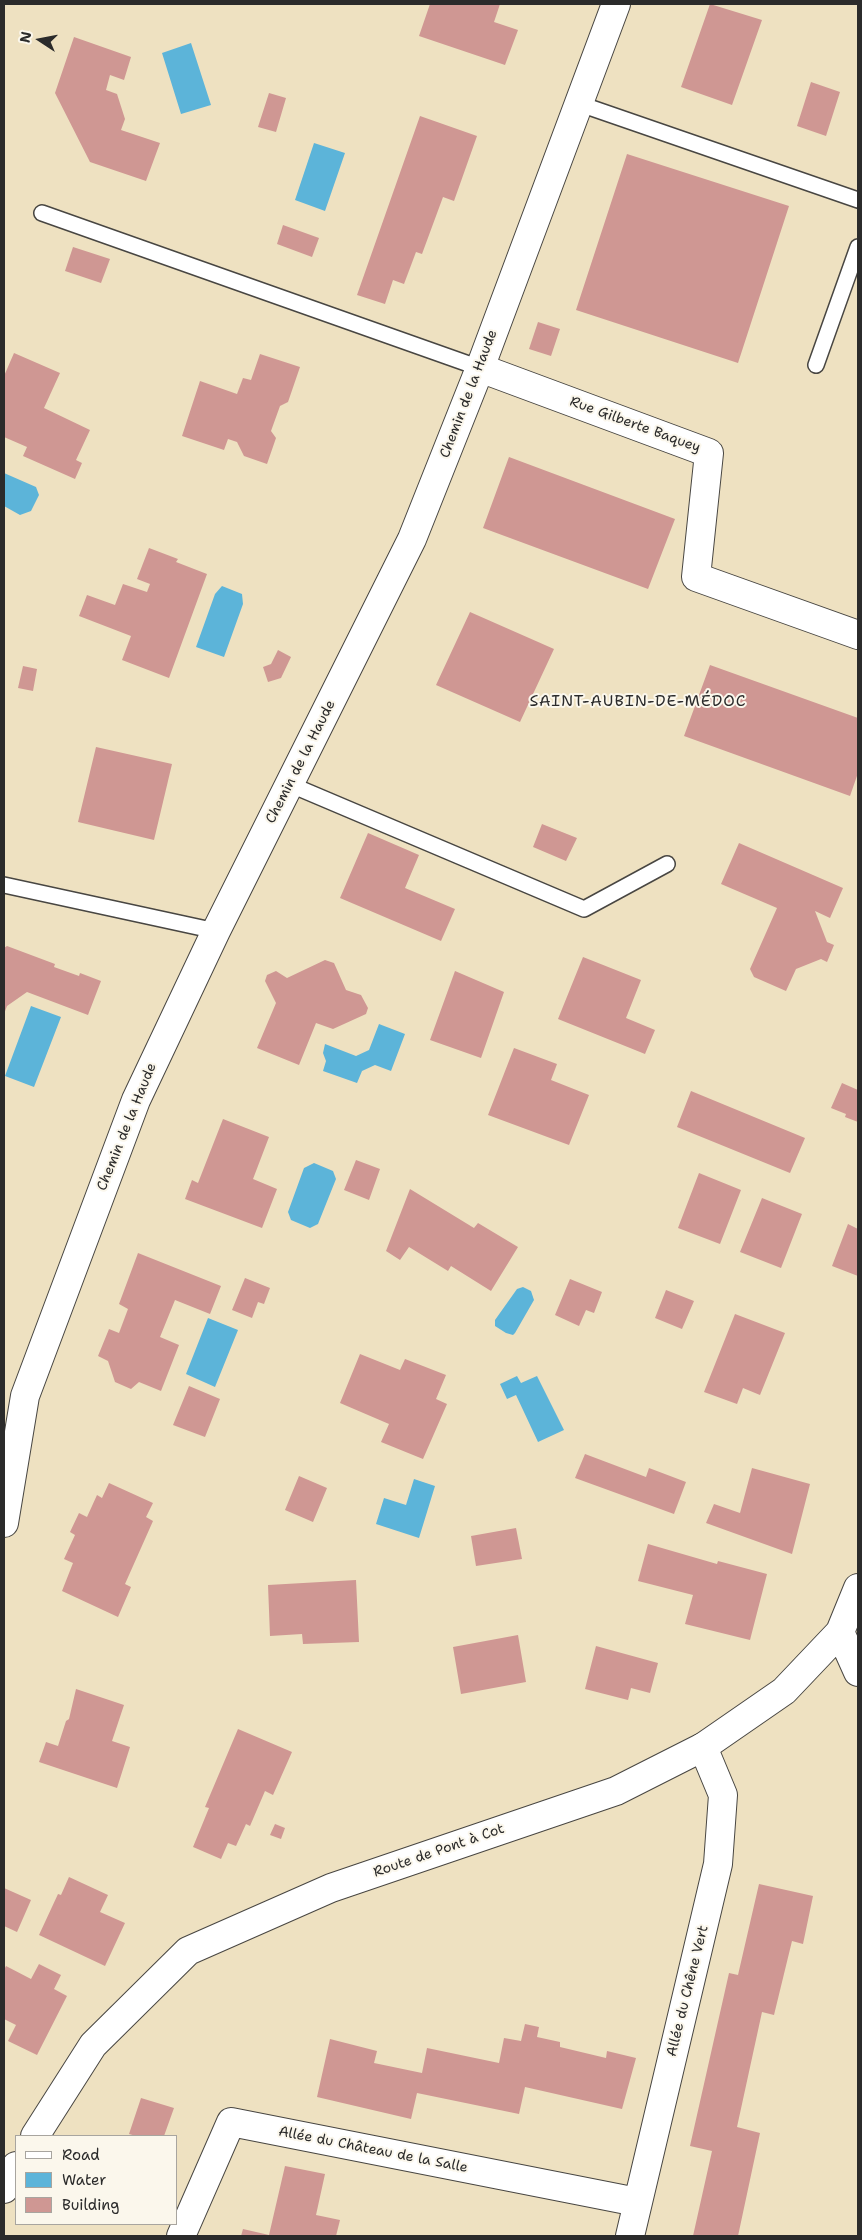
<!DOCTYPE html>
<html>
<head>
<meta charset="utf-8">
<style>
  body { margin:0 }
  #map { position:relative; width:862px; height:2240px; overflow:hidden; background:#eee1c1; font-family:"Shantell Sans",sans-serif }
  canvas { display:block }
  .frame { position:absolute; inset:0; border:5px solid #2b2b2b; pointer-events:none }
  .legend { position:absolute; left:15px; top:2135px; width:162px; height:90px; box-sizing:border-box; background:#fbf7ec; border:1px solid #a8a59f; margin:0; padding:6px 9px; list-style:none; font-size:15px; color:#2b2b2b }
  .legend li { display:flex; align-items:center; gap:10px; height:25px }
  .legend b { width:25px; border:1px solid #a8a59f }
  .north { position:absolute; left:15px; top:15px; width:50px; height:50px; -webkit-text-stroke:4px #fbf7ec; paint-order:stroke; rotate:281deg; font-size:14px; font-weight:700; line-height:20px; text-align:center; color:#2b2b2b }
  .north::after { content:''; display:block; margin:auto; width:18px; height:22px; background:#2b2b2b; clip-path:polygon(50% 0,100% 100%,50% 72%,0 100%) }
</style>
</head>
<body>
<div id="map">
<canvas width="862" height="2240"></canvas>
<div class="frame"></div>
<ul class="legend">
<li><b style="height:6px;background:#fff"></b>Road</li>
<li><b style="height:14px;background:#5cb4d9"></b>Water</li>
<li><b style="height:14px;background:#cf9793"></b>Building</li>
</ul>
<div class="north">N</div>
</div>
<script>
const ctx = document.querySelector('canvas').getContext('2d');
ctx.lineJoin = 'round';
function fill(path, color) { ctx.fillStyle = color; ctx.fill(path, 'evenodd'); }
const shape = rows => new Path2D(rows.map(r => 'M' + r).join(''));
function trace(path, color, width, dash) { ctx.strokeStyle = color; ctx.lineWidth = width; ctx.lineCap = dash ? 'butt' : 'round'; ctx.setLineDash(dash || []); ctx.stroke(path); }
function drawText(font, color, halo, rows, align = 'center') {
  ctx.font = font + ' "Shantell Sans",sans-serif'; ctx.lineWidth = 4; ctx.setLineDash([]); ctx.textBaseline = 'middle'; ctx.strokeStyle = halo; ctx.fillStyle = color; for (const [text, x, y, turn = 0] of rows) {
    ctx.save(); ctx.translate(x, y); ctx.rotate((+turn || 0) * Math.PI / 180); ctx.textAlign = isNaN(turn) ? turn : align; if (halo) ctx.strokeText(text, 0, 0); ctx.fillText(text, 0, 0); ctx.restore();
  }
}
fill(shape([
  [191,43,211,105,181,114,162,53],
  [314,143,345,153,325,211,295,200],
  [4,473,36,487,39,495,31,511,20,515,4,506],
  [222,586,242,594,243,604,224,657,196,647,215,594],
  [31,1006,61,1017,34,1087,5,1076],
  [379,1024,405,1034,391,1071,375,1065,362,1071,357,1083,323,1071,326,1061,323,1053,325,1044,356,1056,369,1050],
  [314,1163,333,1171,336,1179,318,1224,310,1228,291,1220,288,1212,304,1168],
  [523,1287,531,1291,534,1300,515,1333,513,1335,506,1333,495,1326,495,1320,517,1289],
  [208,1318,238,1330,215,1387,186,1374],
  [517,1376,521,1383,537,1376,564,1430,538,1442,516,1395,507,1399,500,1384],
  [414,1479,435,1486,419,1538,376,1524,384,1498,406,1505]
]), '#5cb4d9');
fill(shape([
  [430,4,500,4,494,22,518,30,505,65,419,36],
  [710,4,762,20,732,105,681,87],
  [74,37,131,57,124,80,110,75,106,90,117,94,125,119,121,130,160,143,146,181,90,162,55,93],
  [811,82,840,92,826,136,797,126],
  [269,93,286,98,276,132,258,127],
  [420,116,477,136,454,201,443,197,422,254,416,252,404,284,393,280,385,304,357,295],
  [627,154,789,206,738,363,576,310],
  [283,225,319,238,312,257,277,244],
  [73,247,110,259,101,283,65,271],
  [538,322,560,329,551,356,529,349],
  [14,353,60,373,44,408,90,430,76,460,82,463,75,479,23,456,27,447,4,437,4,376],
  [260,354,300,367,288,402,280,406,271,431,276,438,267,464,244,456,237,442,228,439,224,450,182,436,200,381,237,394,243,378,251,380],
  [509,457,675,519,648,589,483,528],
  [149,548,178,559,176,562,207,574,169,678,122,660,131,636,79,616,87,595,115,605,123,584,147,592,150,584,137,579],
  [470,612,554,649,520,722,436,685],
  [278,650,291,657,281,678,268,682,263,667,271,664],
  [710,665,858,718,858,773,850,796,684,736],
  [23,666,37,669,33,691,18,688],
  [96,747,172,764,154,840,78,822],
  [542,824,577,838,566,861,533,847],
  [368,833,419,855,405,888,455,909,441,941,340,898],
  [739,843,843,888,830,918,815,911,827,942,834,945,827,962,821,959,796,969,786,991,754,977,750,969,777,908,721,884],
  [7,946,55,964,54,967,79,976,80,973,101,981,88,1015,27,992,7,1006,4,1014,4,948],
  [583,957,641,980,626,1018,655,1030,645,1054,558,1019],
  [325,960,334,963,346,990,361,995,368,1008,366,1014,333,1029,316,1023,299,1065,257,1048,276,1003,265,981,267,975,276,971,287,978],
  [455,971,504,992,481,1058,430,1040],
  [514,1048,557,1064,551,1080,589,1095,569,1145,488,1115],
  [842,1083,858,1090,858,1122,845,1117,846,1114,831,1108],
  [691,1091,805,1138,790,1173,677,1127],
  [223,1119,269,1137,253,1179,277,1189,262,1228,185,1199,192,1180,198,1183],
  [356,1160,380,1169,369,1200,344,1190],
  [699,1173,741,1190,720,1244,678,1228],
  [410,1189,474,1228,478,1223,518,1247,491,1291,451,1266,448,1271,409,1247,400,1260,386,1251],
  [762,1198,802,1214,781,1268,740,1252],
  [848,1224,858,1229,858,1276,832,1266],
  [138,1253,221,1286,210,1314,175,1300,160,1337,179,1345,161,1391,139,1382,131,1389,115,1382,108,1361,98,1356,109,1329,119,1333,128,1309,119,1304],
  [245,1278,270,1288,264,1304,258,1302,252,1318,232,1310],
  [570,1279,602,1292,594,1313,586,1310,579,1326,555,1315],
  [666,1290,694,1301,682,1329,655,1318],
  [735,1314,785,1333,760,1395,743,1388,737,1404,704,1392],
  [360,1354,400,1370,405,1359,446,1375,436,1399,447,1404,423,1459,381,1442,389,1424,340,1403],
  [189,1386,220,1399,205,1437,173,1425],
  [585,1454,646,1477,649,1468,686,1482,674,1514,575,1478],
  [752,1468,810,1484,792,1554,706,1523,714,1504,740,1513],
  [299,1476,327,1488,313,1522,285,1510],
  [109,1483,153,1503,146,1517,153,1521,125,1584,131,1587,118,1617,62,1591,73,1563,64,1559,75,1535,70,1532,79,1513,87,1517,97,1495,102,1498],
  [516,1528,522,1559,476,1566,471,1536],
  [648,1544,717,1564,718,1561,767,1574,750,1640,685,1624,693,1595,638,1581],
  [356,1580,359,1642,303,1644,302,1634,270,1636,268,1585],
  [518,1635,526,1682,461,1694,453,1647],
  [596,1646,658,1663,650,1693,631,1688,628,1700,585,1689],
  [76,1689,124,1705,112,1741,130,1747,117,1788,39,1762,46,1742,58,1746,66,1721,69,1719],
  [238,1729,292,1752,273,1795,265,1791,250,1826,246,1824,236,1846,228,1843,221,1859,193,1847,209,1808,205,1807],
  [275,1824,285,1828,281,1839,270,1835],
  [69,1877,108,1895,100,1912,125,1923,105,1966,39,1935,58,1894,61,1895],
  [759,1884,813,1896,803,1944,792,1941,774,2015,762,2012,737,2127,760,2133,738,2236,693,2236,712,2151,690,2146,729,1973,738,1975],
  [4,1888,31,1900,17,1932,4,1926],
  [39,1964,61,1975,54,1989,67,1996,37,2055,8,2041,16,2025,4,2019,4,1970,6,1966,31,1979],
  [525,2024,539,2027,537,2037,560,2042,560,2047,606,2058,607,2051,636,2058,622,2109,525,2087,519,2114,417,2093,411,2119,317,2097,330,2039,377,2051,374,2063,422,2073,427,2048,499,2063,504,2038,521,2041],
  [141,2098,174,2108,164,2136,136,2136,129,2134],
  [285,2166,325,2174,316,2215,340,2220,336,2236,241,2236,243,2229,269,2235]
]), '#cf9793');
const service = shape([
  [580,104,858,200],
  [42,213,480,368],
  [816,365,858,247],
  [289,784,584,909,667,864],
  [4,885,216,931]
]);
const minor = shape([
  [480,368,709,453,696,577,858,635],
  [4,1523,25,1396,136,1100,216,931,412,539,480,368,616,4],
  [181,2236,231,2122,637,2202],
  [630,2236,718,1864,723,1795,703,1747]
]);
const tertiary = shape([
  [840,1632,858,1672],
  [35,2136,93,2045,188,1951,331,1888,616,1791,703,1747,784,1691,840,1632,858,1588],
  [4,2189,16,2166]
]);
trace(service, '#484642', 18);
trace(minor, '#484642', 30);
trace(tertiary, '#484642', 30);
trace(service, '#fff', 15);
trace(minor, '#fff', 28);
trace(tertiary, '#fff', 28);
drawText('14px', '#2b2b2b', '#fbf7ec', [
  ["Chemin de la Haude",469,394,-69],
  ["Rue Gilberte Baquey",635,425,20],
  ["Chemin de la Haude",301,762,-63],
  ["Chemin de la Haude",127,1127,-68],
  ["Route de Pont à Cot",439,1851,-19],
  ["Allée du Chêne Vert",688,1991,-76],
  ["Allée du Château de la Salle",373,2150,11]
]);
ctx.letterSpacing = '1px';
drawText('16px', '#2b2b2b', '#fbf7ec', [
  ["SAINT-AUBIN-DE-MÉDOC",638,702]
]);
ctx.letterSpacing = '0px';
</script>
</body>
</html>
